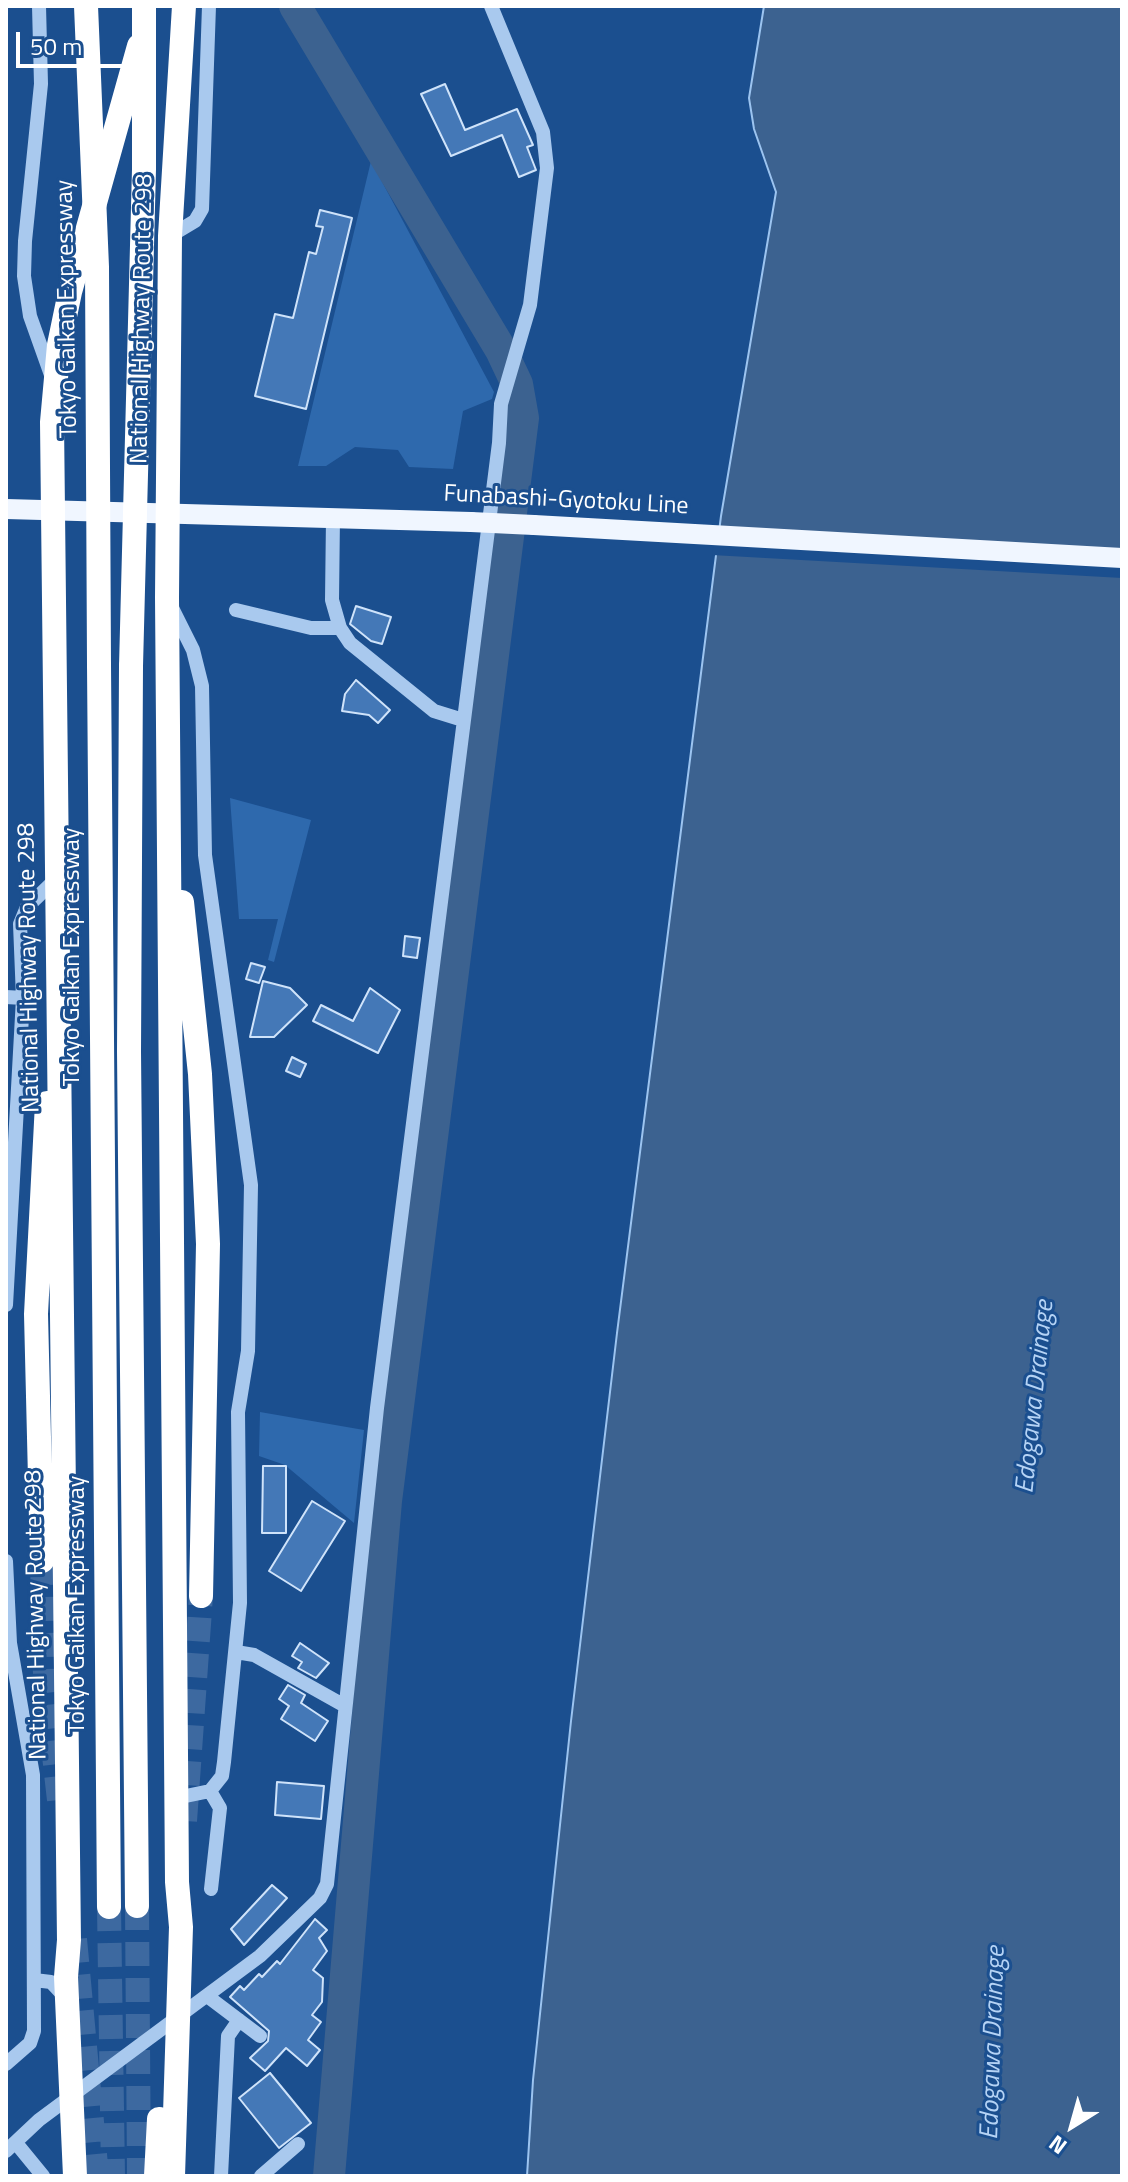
<!DOCTYPE html>
<html>
<head>
<meta charset="utf-8">
<style>
  body { margin:0 }
  #map { position:relative; width:1128px; height:2182px; overflow:hidden; background:#1b4f8f; font-family:"Titillium Web",sans-serif }
  canvas { display:block }
  .frame { position:absolute; inset:0; border:8px solid #fff; pointer-events:none }
  .north { position:absolute; left:1032px; top:2086px; width:80px; height:80px; -webkit-text-stroke:6px #1b4f8f; paint-order:stroke; rotate:217deg; font-size:22px; font-weight:700; line-height:32px; text-align:center; color:#fff }
  .north::after { content:''; display:block; margin:auto; width:28px; height:36px; background:#fff; clip-path:polygon(50% 0,100% 100%,50% 72%,0 100%) }
  .scale { position:absolute; left:16px; top:32px; width:136px; height:36px; box-sizing:border-box; border:4px solid #fff; border-top:0; padding-left:10px; font-size:24px; line-height:28px; white-space:nowrap; color:#fff; -webkit-text-stroke:6px #1b4f8f; paint-order:stroke }
</style>
</head>
<body>
<div id="map">
<canvas width="1128" height="2182"></canvas>
<div class="frame"></div>
<div class="north">N</div>
<div class="scale">50 m</div>
</div>
<script>
const ctx = document.querySelector('canvas').getContext('2d');
ctx.lineJoin = 'round';
function fill(path, color) { ctx.fillStyle = color; ctx.fill(path, 'evenodd'); }
const shape = rows => new Path2D(rows.map(r => 'M' + r).join(''));
function trace(path, color, width, dash) { ctx.strokeStyle = color; ctx.lineWidth = width; ctx.lineCap = dash ? 'butt' : 'round'; ctx.setLineDash(dash || []); ctx.stroke(path); }
function drawText(font, color, halo, rows, align = 'center') {
  ctx.font = font + ' "Titillium Web",sans-serif'; ctx.lineWidth = 6; ctx.setLineDash([]); ctx.textBaseline = 'middle'; ctx.strokeStyle = halo; ctx.fillStyle = color; for (const [text, x, y, turn = 0] of rows) {
    ctx.save(); ctx.translate(x, y); ctx.rotate((+turn || 0) * Math.PI / 180); ctx.textAlign = isNaN(turn) ? turn : align; if (halo) ctx.strokeText(text, 0, 0); ctx.fillText(text, 0, 0); ctx.restore();
  }
}
fill(shape([
  [371,161,494,392,492,399,463,411,453,469,409,467,398,450,355,447,326,466,298,466],
  [230,798,311,820,274,962,268,960,278,919,239,919],
  [260,1412,364,1430,354,1523,285,1465,259,1456]
]), '#2e69ad');
const water = shape([
  [764,6,1122,6,1122,2176,527,2176,533,2080,571,1721,617,1333,721,516,776,192,754,129,749,98,764,6]
]);
fill(water, '#3c6290');
trace(water, '#9cc4f0', 2);
fill(shape([
  [716,526,1122,549,1122,578,712,555]
]), '#1b4f8f');
trace(shape([
  [295,6,501,350,517,384,523,418,386,1501,329,2176]
]), '#3c6290', 32);
const building = shape([
  [445,84,465,130,517,109,533,145,527,147,536,170,519,177,502,135,451,156,421,94,445,84],
  [320,210,352,218,306,409,255,396,275,314,293,318,309,252,316,254,323,227,316,226,320,210],
  [356,606,391,617,382,644,371,641,350,624,356,606],
  [356,680,390,710,378,723,369,715,342,711,345,694,356,680],
  [405,936,420,938,417,958,403,956,405,936],
  [251,963,265,967,259,983,246,979,251,963],
  [263,981,290,988,307,1005,274,1037,250,1037,263,981],
  [370,988,400,1010,378,1053,313,1021,321,1005,353,1021,370,988],
  [292,1057,306,1064,300,1077,286,1071,292,1057],
  [263,1466,286,1466,286,1533,262,1533,263,1466],
  [312,1501,345,1521,301,1591,269,1571,312,1501],
  [300,1643,329,1663,316,1678,298,1668,302,1662,292,1656,300,1643],
  [288,1685,305,1695,301,1703,328,1721,315,1741,281,1719,289,1706,279,1699,288,1685],
  [277,1782,324,1786,321,1819,275,1815,277,1782],
  [272,1885,287,1898,244,1945,231,1929,272,1885],
  [315,1919,327,1930,319,1938,327,1951,313,1970,323,1978,322,2002,312,2015,321,2022,308,2040,320,2050,307,2066,286,2048,265,2071,250,2058,268,2041,269,2031,230,1997,240,1986,244,1990,259,1974,262,1977,277,1961,280,1964,315,1919],
  [270,2073,311,2123,279,2148,239,2098,270,2073]
]);
fill(building, '#4478b7');
trace(building, '#cfe3fa', 2);
trace(shape([
  [42,1561,45,1675,59,1800],
  [185,1821,201,1596],
  [137,1906,139,2176],
  [109,1907,113,2176],
  [75,1939,97,2176]
]), '#3d69a0', 24, [24, 12]);
trace(shape([
  [39,6,41,84,25,241,24,276,30,316,51,375],
  [170,236,195,221,202,209,209,6],
  [333,517,332,600,340,628,350,643,434,711,463,720],
  [172,608,193,650,202,686,205,855,251,1185,248,1351,238,1412,240,1603,224,1762,222,1776,210,1791,176,1798],
  [236,610,311,628,340,628],
  [6,997,23,998],
  [6,1305,23,998,20,924,27,907,55,880],
  [6,1561,10,1643,33,1775,34,2031,30,2043,6,2064],
  [236,1652,254,1655,345,1706],
  [210,1791,220,1808,211,1889],
  [34,1980,51,1982,65,1997],
  [207,1996,260,2036],
  [16,2143,43,2176],
  [6,2151,39,2120,260,1956,320,1898,327,1884,377,1408,499,443,501,404,530,305,547,168,543,132,491,6],
  [221,2176,228,2036,239,2020],
  [261,2176,298,2144]
]), '#a9c9ee', 14);
trace(shape([
  [6,509,471,522],
  [534,525,1122,558]
]), '#f0f6ff', 20);
trace(shape([
  [99,665,109,1907],
  [131,666,129,1051,137,1906],
  [182,902,200,1074,208,1244,201,1596],
  [42,1561,36,1314,47,1103],
  [75,2176,66,1977,69,1940,52,422,59,345,70,292,139,46],
  [156,2176,159,2119],
  [173,2176,181,1927,177,1882,167,597,170,236,184,6]
]), '#fff', 24);
trace(shape([
  [471,522,534,525]
]), '#f0f6ff', 20);
trace(shape([
  [86,6,97,267,99,665],
  [131,666,144,169,144,6]
]), '#fff', 24);
drawText('24px', '#fff', '#1b4f8f', [
  ["Tokyo Gaikan Expressway",68,309,-91],
  ["National Highway Route 298",143,319,-89],
  ["Funabashi-Gyotoku Line",566,501,3],
  ["Tokyo Gaikan Expressway",73,957,-90],
  ["National Highway Route 298",30,968,-91],
  ["Tokyo Gaikan Expressway",78,1605,-90],
  ["National Highway Route 298",37,1615,-91]
]);
drawText('italic 26px', '#b5d3f5', '#1b4f8f', [
  ["Edogawa Drainage",1036,1397,-84],
  ["Edogawa Drainage",994,2043,-88]
]);
</script>
</body>
</html>
